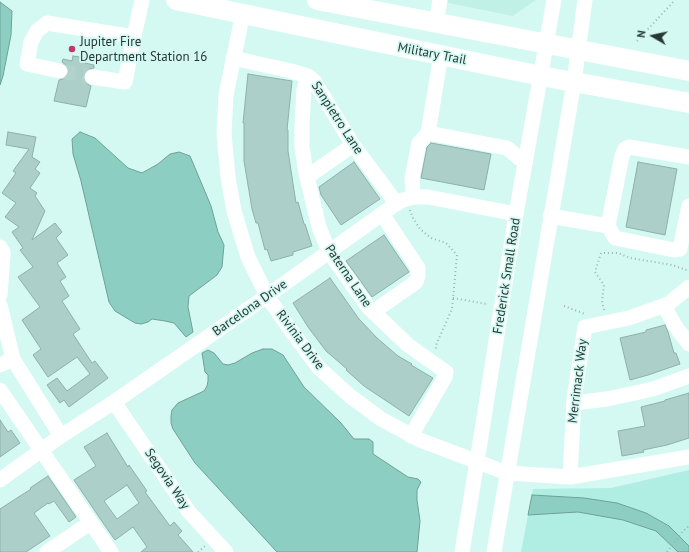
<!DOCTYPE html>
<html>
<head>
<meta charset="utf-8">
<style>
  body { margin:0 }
  #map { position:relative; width:689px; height:552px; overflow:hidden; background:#d4f9f2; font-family:"PT Sans",sans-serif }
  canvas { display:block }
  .north { position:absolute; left:633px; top:16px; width:40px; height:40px; -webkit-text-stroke:3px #d4f9f2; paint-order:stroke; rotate:279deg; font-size:11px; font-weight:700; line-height:16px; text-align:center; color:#283734 }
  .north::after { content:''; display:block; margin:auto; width:14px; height:18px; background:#283734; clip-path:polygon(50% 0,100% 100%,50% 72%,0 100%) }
</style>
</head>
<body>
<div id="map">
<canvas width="689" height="552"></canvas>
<div class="north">N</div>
</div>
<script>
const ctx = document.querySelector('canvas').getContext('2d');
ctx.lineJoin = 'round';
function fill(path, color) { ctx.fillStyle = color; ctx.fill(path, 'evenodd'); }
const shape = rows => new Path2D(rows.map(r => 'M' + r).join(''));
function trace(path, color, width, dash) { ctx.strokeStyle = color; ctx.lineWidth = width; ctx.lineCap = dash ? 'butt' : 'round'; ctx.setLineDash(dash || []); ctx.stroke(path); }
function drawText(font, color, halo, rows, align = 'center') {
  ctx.font = font + ' "PT Sans",sans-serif'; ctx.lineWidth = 3.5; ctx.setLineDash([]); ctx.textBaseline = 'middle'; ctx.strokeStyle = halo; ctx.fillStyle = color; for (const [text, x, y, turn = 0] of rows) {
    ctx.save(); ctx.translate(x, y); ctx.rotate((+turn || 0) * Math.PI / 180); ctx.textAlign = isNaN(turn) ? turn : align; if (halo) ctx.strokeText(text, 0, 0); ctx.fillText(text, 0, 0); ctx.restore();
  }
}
fill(shape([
  [434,0,536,0,513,16]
]), '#c1f0e7');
fill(shape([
  [689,470,689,552,521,552,533,489,611,488]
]), '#b0eee3');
const water = shape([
  [0,2,12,11,11,35,3,76,0,85,0,2],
  [80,132,95,138,128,168,142,173,158,164,170,154,179,152,190,156,211,206,218,232,224,245,222,267,217,275,189,296,188,307,193,332,186,337,174,323,165,321,152,319,148,322,141,324,135,323,115,311,109,302,81,181,73,154,72,139,80,132],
  [263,349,272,349,283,355,304,387,341,423,354,439,369,439,373,442,373,454,408,477,418,479,421,482,417,490,417,500,420,521,417,552,277,552,195,463,173,429,171,423,171,416,172,410,178,403,204,391,207,386,208,381,208,375,205,372,202,353,208,350,214,353,223,364,228,365,235,363,252,353,263,349],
  [532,495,584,498,617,503,646,513,669,526,689,546,689,552,678,552,656,531,623,520,578,512,528,515,532,495]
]);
fill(water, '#8dcec2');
trace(water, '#6fa197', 1);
const building = shape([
  [73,56,86,58,85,63,94,65,94,68,89,69,85,71,83,75,84,81,87,84,91,86,86,107,54,101,59,80,63,79,66,77,69,72,68,68,66,65,62,62,63,59,72,61,73,56],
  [248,74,292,81,287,130,288,130,288,151,296,203,298,202,304,224,305,224,312,246,293,252,293,255,271,261,267,249,265,250,258,223,256,223,252,209,244,161,244,123,243,123,248,74],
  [8,132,36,137,32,157,40,162,35,169,40,173,30,188,37,193,35,196,45,211,32,240,55,223,62,232,56,238,68,255,57,263,66,277,60,281,69,296,62,301,80,329,73,334,92,363,95,361,108,378,69,407,64,400,60,403,47,385,57,378,67,391,90,374,77,357,48,377,33,355,41,349,22,320,40,307,18,277,33,267,20,250,23,248,12,232,19,227,5,217,16,203,2,193,16,173,13,171,29,149,6,145,8,132],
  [431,143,491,154,484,190,421,178,427,147,431,143],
  [354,162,380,199,341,225,321,195,319,187,354,162],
  [638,162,677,169,665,235,626,227,638,162],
  [384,235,409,272,372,297,346,261,384,235],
  [330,278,359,319,377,338,398,356,412,364,411,365,433,378,409,416,364,386,346,370,347,369,326,351,308,327,293,303,330,278],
  [665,325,668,332,674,353,676,353,680,364,648,375,630,380,620,338,646,332,646,330,665,325],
  [689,393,689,438,667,445,643,450,644,452,622,456,618,431,645,426,641,407,665,401,665,400,689,393],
  [0,420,8,432,11,430,20,443,0,457,0,420],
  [107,433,128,467,129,465,147,491,145,492,170,526,174,522,182,531,178,535,193,552,141,552,147,547,133,527,115,540,99,517,74,480,96,466,84,447,107,433],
  [127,485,139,503,117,519,104,501,127,485],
  [48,476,76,517,69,522,54,501,49,504,48,503,34,513,50,536,26,552,0,552,0,509,31,489,30,488,48,476]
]);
fill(building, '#acd0c9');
trace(building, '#8db0aa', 1);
trace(shape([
  [60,71,92,77]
]), '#b2d2cc', 15, [15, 8]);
trace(shape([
  [637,41,675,0],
  [410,210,413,218,420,229,431,238,446,243,457,255,452,309,436,345,436,350],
  [453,298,487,304],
  [564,306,585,314],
  [604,310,602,301,604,285,595,272,601,253,618,253,630,258,672,265,689,271],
  [198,552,205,546],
  [667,552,683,531,689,526]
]), '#99b6b1', 2, [1, 3]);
trace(shape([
  [243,13,226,95,224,134,228,177,234,211,248,257,267,296,292,332,319,368,350,396,381,419,420,440,507,473,570,477,689,457],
  [436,22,440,0],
  [441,55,428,133,507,148,525,163],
  [233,58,291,71,308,76,314,81,353,145,397,204],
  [60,71,27,64,31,42,37,31,47,23,134,37,142,0],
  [308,76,304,90,302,124,302,147,306,173,319,227,329,252,368,307,408,345,443,370,446,372,445,377,411,436],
  [92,77,125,82,134,37],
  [307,177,353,145],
  [413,197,412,178,419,143,428,133],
  [550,216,608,226,622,156,625,149,629,147,689,157],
  [608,226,615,238,674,250,680,249,689,206],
  [0,247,3,252,3,256,0,295],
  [0,305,13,359,61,436],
  [664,306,676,327,689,344],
  [373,312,416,282,418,276,418,268,382,214],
  [0,365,13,359],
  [0,390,111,552],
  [114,402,189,512,226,552],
  [574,403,607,399,635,393,653,389,689,376],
  [570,477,574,399,585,327,629,318,668,304,689,287],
  [0,480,61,436,114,402,267,296,400,201,413,197,428,197,516,214],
  [47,552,90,523],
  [462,552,477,462,516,214,554,0],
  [494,552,574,82,585,0]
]), '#fff', 15);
trace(shape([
  [176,0,541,76,689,103],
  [317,0,689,71]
]), '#fff', 20);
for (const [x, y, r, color] of [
  [72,49,4,"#c3376b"]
]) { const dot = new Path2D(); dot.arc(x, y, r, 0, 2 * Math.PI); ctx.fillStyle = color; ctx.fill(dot); trace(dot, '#d4f9f2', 1.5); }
drawText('13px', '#283734', '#d4f9f2', [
  ["Jupiter Fire",80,42],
  ["Department Station 16",80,57]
], 'left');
drawText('13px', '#283734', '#d4f9f2', [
  ["Military Trail",432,54,11],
  ["Sanpietro Lane",337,118,57],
  ["Paterna Lane",348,276,56],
  ["Frederick Small Road",507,276,-81],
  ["Barcelona Drive",250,308,-35],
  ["Rivinia Drive",300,340,53],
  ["Merrimack Way",578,381,-83],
  ["Segovia Way",167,479,56]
]);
</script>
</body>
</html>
